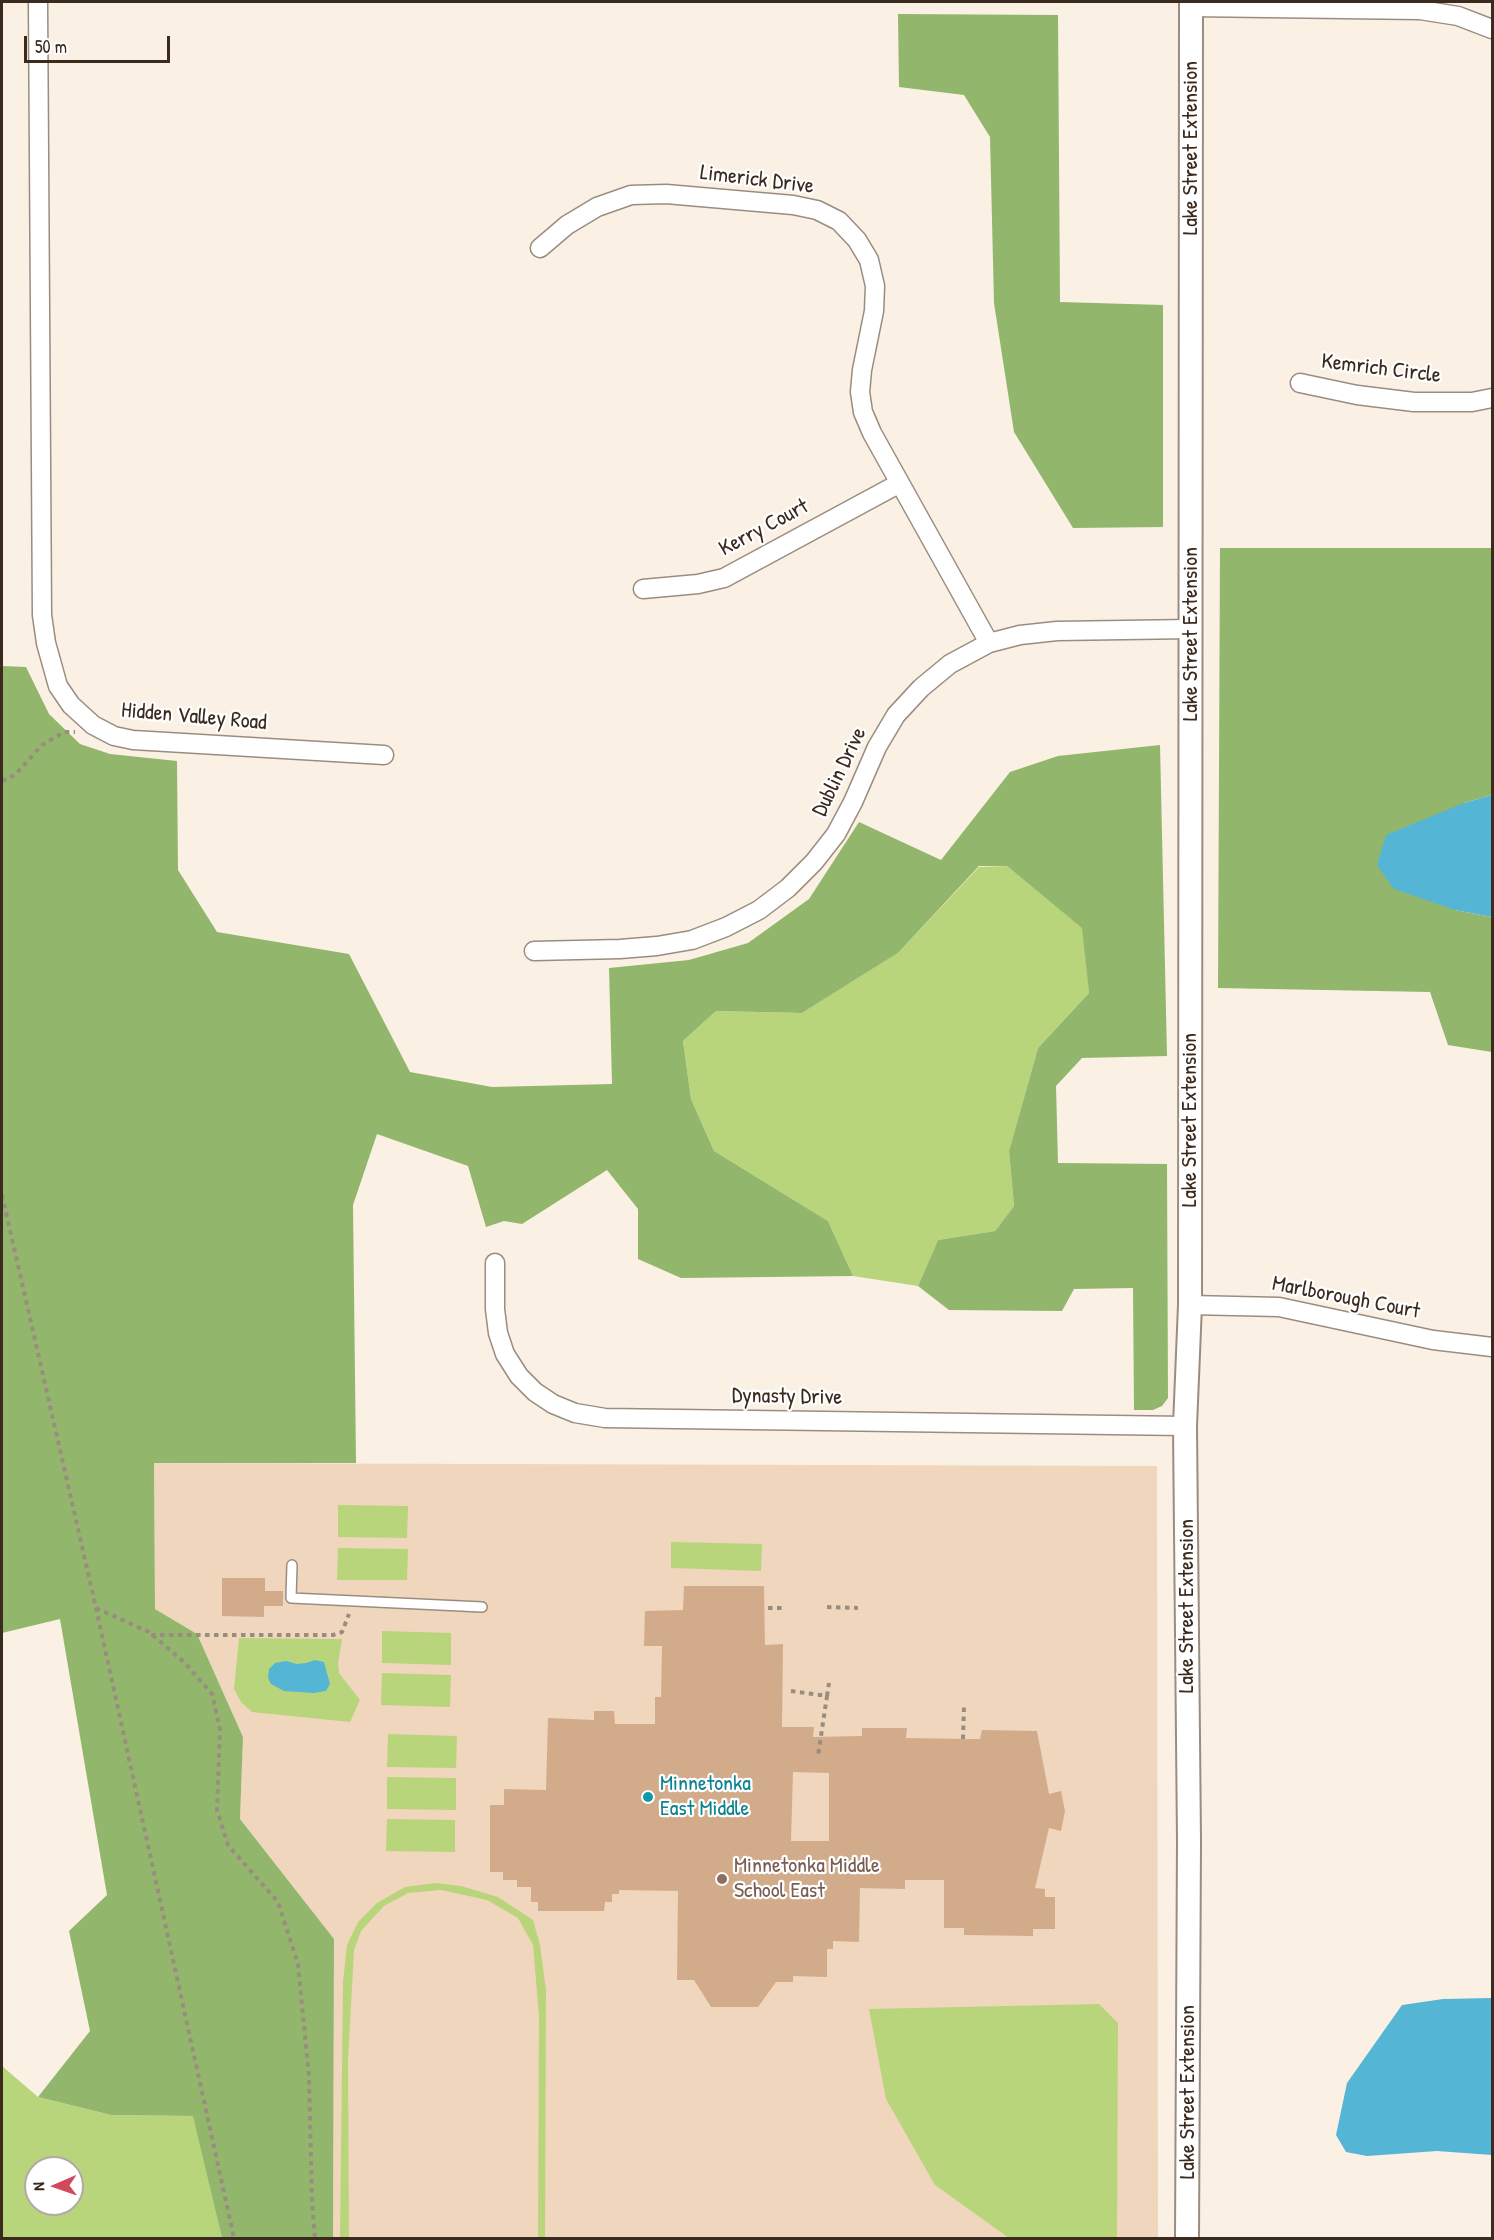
<!DOCTYPE html>
<html>
<head>
<meta charset="utf-8">
<style>
  body { margin:0 }
  #map { position:relative; width:1494px; height:2240px; overflow:hidden; background:#faf0e3; font-family:"Patrick Hand",sans-serif }
  canvas { display:block }
  .frame { position:absolute; inset:0; border:3px solid #3b2a1e; pointer-events:none }
  .north { position:absolute; left:24px; top:2156px; width:60px; height:60px; box-sizing:border-box; background:#fff; border:2px solid #b1aaa5; border-radius:50%; rotate:268deg; font-size:16px; font-weight:700; line-height:24px; text-align:center; color:#3b2a1e }
  .north::after { content:''; display:block; margin:auto; width:21px; height:27px; background:#d1495b; clip-path:polygon(50% 0,100% 100%,50% 72%,0 100%) }
  .scale { position:absolute; left:24px; top:36px; width:146px; height:27px; box-sizing:border-box; border:3px solid #3b2a1e; border-top:0; padding-left:8px; font-size:18px; line-height:21px; white-space:nowrap; color:#3b2a1e; -webkit-text-stroke:4px #fff; paint-order:stroke }
</style>
</head>
<body>
<div id="map">
<canvas width="1494" height="2240"></canvas>
<div class="frame"></div>
<div class="north">N</div>
<div class="scale">50 m</div>
</div>
<script>
const ctx = document.querySelector('canvas').getContext('2d');
ctx.lineJoin = 'round';
function fill(path, color) { ctx.fillStyle = color; ctx.fill(path, 'evenodd'); }
const shape = rows => new Path2D(rows.map(r => 'M' + r).join(''));
function trace(path, color, width, dash) { ctx.strokeStyle = color; ctx.lineWidth = width; ctx.lineCap = dash ? 'butt' : 'round'; ctx.setLineDash(dash || []); ctx.stroke(path); }
function drawText(font, color, halo, rows, align = 'center') {
  ctx.font = font + ' "Patrick Hand",sans-serif'; ctx.lineWidth = 4.5; ctx.setLineDash([]); ctx.textBaseline = 'middle'; ctx.strokeStyle = halo; ctx.fillStyle = color; for (const [text, x, y, turn = 0] of rows) {
    ctx.save(); ctx.translate(x, y); ctx.rotate((+turn || 0) * Math.PI / 180); ctx.textAlign = isNaN(turn) ? turn : align; if (halo) ctx.strokeText(text, 0, 0); ctx.fillText(text, 0, 0); ctx.restore();
  }
}
fill(shape([
  [154,1463,1157,1466,1158,2238,333,2238,334,1939,240,1819,243,1737,197,1634,155,1609]
]), '#f0d6bc');
fill(shape([
  [1007,866,1083,928,1089,993,1038,1048,1009,1151,1014,1206,995,1231,938,1240,918,1286,853,1276,828,1221,714,1151,691,1099,683,1041,716,1011,802,1013,898,953,979,867],
  [338,1505,408,1506,407,1538,338,1537],
  [671,1542,762,1544,761,1571,671,1568],
  [338,1548,408,1549,407,1580,337,1580],
  [382,1631,451,1633,451,1665,382,1663],
  [239,1638,342,1639,338,1663,339,1673,360,1700,350,1722,252,1712,241,1702,234,1689],
  [382,1673,451,1675,450,1707,381,1705],
  [388,1734,457,1736,456,1768,387,1767],
  [387,1777,456,1778,456,1810,387,1809],
  [387,1819,455,1820,455,1852,386,1851],
  [435,1883,461,1886,498,1897,533,1920,540,1945,546,1990,545,2238,538,2238,539,2016,533,1945,518,1918,487,1900,441,1890,408,1893,384,1906,361,1931,354,1950,348,2059,349,2238,340,2238,343,1982,347,1945,358,1922,377,1903,405,1887],
  [1099,2004,1118,2023,1117,2238,1009,2238,935,2185,886,2099,869,2009],
  [2,2066,38,2097,111,2115,194,2116,222,2238,2,2238],
  [36,2168,72,2168,72,2204,36,2204]
]), '#b9d57b');
fill(shape([
  [898,14,1058,15,1060,302,1163,305,1163,527,1073,528,1014,432,994,303,990,137,964,95,899,87],
  [1220,548,1492,548,1492,795,1464,803,1455,910,1492,917,1492,1052,1448,1045,1430,992,1218,988],
  [2,666,26,667,49,714,80,744,110,754,177,761,178,870,217,932,349,954,410,1072,492,1087,612,1084,609,968,689,960,748,943,809,899,859,822,941,860,1010,772,1058,756,1160,745,1167,1056,1082,1058,1056,1086,1058,1163,1167,1164,1168,1398,1162,1406,1153,1410,1134,1410,1133,1288,1074,1289,1062,1311,949,1310,918,1286,938,1240,995,1231,1014,1206,1009,1151,1038,1048,1089,993,1082,928,1007,866,979,866,898,953,802,1013,716,1011,683,1041,691,1099,714,1151,828,1221,853,1276,681,1278,638,1259,638,1209,607,1170,522,1224,504,1221,486,1227,468,1166,377,1134,353,1205,356,1463,154,1463,155,1609,197,1634,243,1737,240,1819,334,1939,333,2238,222,2238,193,2116,111,2115,38,2097,90,2031,69,1931,107,1895,60,1619,2,1633]
]), '#92b66b');
fill(shape([
  [1492,795,1492,917,1455,910,1394,889,1377,865,1386,835,1464,803],
  [315,1660,324,1662,330,1684,326,1691,314,1693,284,1691,271,1684,268,1678,269,1669,275,1663,286,1661,297,1664,306,1663],
  [1492,1998,1492,2155,1437,2151,1367,2156,1346,2152,1336,2135,1347,2083,1402,2005,1443,1999]
]), '#55b5d4');
fill(shape([
  [222,1578,265,1578,265,1591,283,1591,283,1606,264,1606,264,1617,222,1616],
  [684,1586,764,1586,765,1645,783,1644,782,1727,814,1727,813,1737,862,1736,862,1728,907,1728,906,1738,967,1739,980,1739,982,1730,1037,1731,1049,1794,1061,1791,1065,1811,1061,1831,1049,1828,1035,1888,1045,1889,1045,1897,1055,1897,1055,1929,1033,1929,1033,1936,964,1935,964,1928,944,1928,944,1880,905,1880,905,1889,860,1888,859,1942,833,1941,833,1949,827,1949,827,1977,793,1976,793,1982,776,1982,758,2007,711,2007,694,1980,677,1980,678,1891,619,1890,619,1894,612,1894,612,1902,605,1902,604,1911,538,1911,538,1902,531,1902,531,1887,517,1887,517,1880,503,1880,503,1872,490,1872,490,1805,504,1805,504,1789,546,1790,548,1718,594,1720,594,1711,614,1711,615,1724,655,1724,655,1697,661,1697,662,1646,644,1646,645,1611,683,1610],
  [793,1772,829,1773,829,1841,791,1841]
]), '#d2ab8b');
const service = shape([
  [292,1565,291,1598,482,1607]
]);
const minor = shape([
  [38,2,42,615,46,643,58,686,71,705,93,725,114,736,133,740,384,755],
  [1191,7,1420,10,1458,16,1492,29],
  [540,248,567,225,597,207,631,195,666,194,793,205,817,210,839,221,857,240,869,260,875,286,874,311,862,370,860,392,863,412,872,433,989,643],
  [1300,383,1357,395,1414,402,1472,402,1492,398],
  [643,589,698,584,724,578,900,483],
  [534,951,620,949,657,946,692,940,726,927,759,910,788,888,814,862,836,834,853,802,877,747,896,715,921,688,950,664,989,643,1020,635,1057,631,1191,629],
  [495,1263,495,1309,498,1333,505,1354,519,1376,535,1392,553,1404,575,1413,605,1418,1185,1426],
  [1190,1305,1279,1307,1433,1340,1492,1347]
]);
const tertiary = shape([
  [1187,2238,1189,1841,1185,1426,1190,1305,1191,2]
]);
trace(service, '#9a8d80', 12);
trace(minor, '#9a8d80', 21);
trace(tertiary, '#9a8d80', 26);
trace(shape([
  [2,781,15,775,42,745,64,732,75,732],
  [2,1195,96,1608,234,2238],
  [827,1607,858,1608],
  [96,1608,149,1632,185,1663,212,1694,220,1729,217,1810,228,1845,278,1902,298,1964,309,2076,312,2201,315,2238],
  [768,1608,786,1608],
  [151,1635,333,1635,342,1632,349,1614],
  [791,1691,827,1696,818,1756],
  [827,1696,829,1683],
  [963,1739,964,1706]
]), '#9a8d80', 4, [4.5, 4.5]);
trace(service, '#fff', 9);
trace(minor, '#fff', 18);
trace(tertiary, '#fff', 22);
for (const [x, y, r, color] of [
  [648,1797,6,"#0f9aa8"],
  [722,1879,6,"#8d6e63"]
]) { const dot = new Path2D(); dot.arc(x, y, r, 0, 2 * Math.PI); ctx.fillStyle = color; ctx.fill(dot); trace(dot, '#fff', 2); }
drawText('22px', '#3b2a1e', '#fff', [
  ["Lake Street Extension",1191,148,-90],
  ["Limerick Drive",757,180,7],
  ["Kemrich Circle",1381,369,7],
  ["Kerry Court",764,528,-28],
  ["Lake Street Extension",1191,634,-90],
  ["Hidden Valley Road",194,717,5],
  ["Dublin Drive",840,772,-64],
  ["Lake Street Extension",1190,1120,-90],
  ["Marlborough Court",1346,1298,11],
  ["Dynasty Drive",787,1397,1],
  ["Lake Street Extension",1187,1606,-90],
  ["Lake Street Extension",1188,2092,-90]
]);
drawText('22px', '#0d838f', '#fff', [
  ["Minnetonka",660,1784],
  ["East Middle",660,1809]
], 'left');
drawText('22px', '#785e54', '#fff', [
  ["Minnetonka Middle",734,1866],
  ["School East",734,1891]
], 'left');
</script>
</body>
</html>
